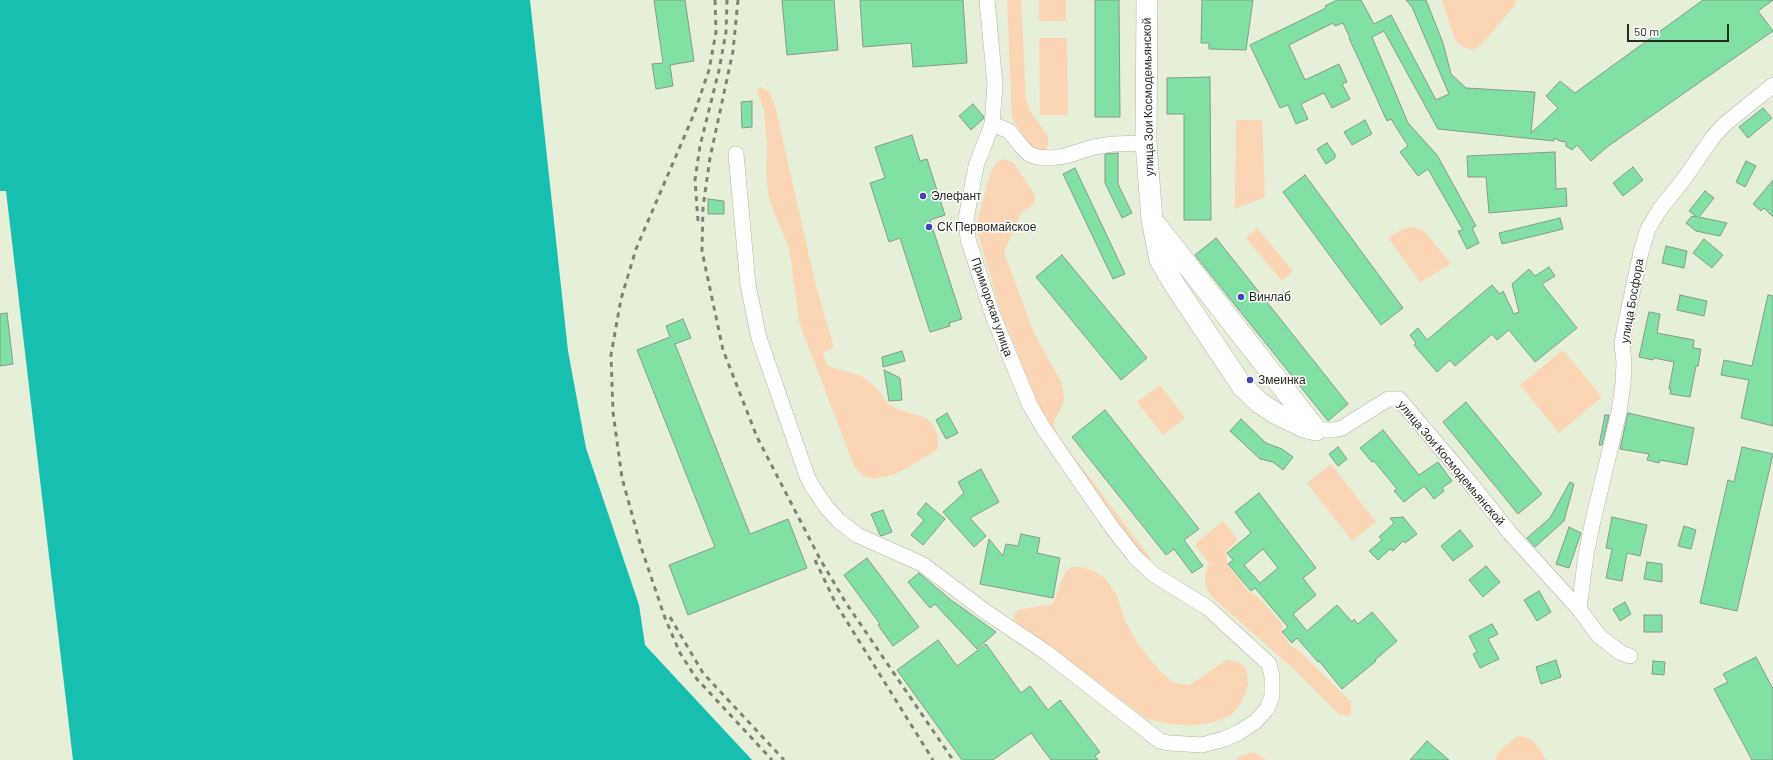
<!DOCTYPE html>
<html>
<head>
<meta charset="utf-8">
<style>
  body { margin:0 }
  #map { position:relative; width:1773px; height:760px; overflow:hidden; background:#e6efd8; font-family:Barlow,sans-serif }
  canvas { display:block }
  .scale { position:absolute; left:1627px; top:24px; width:102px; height:18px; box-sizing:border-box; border:2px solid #272a21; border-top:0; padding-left:5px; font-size:12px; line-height:14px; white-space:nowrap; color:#272a21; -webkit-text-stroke:3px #fff; paint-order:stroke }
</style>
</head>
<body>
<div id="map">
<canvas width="1773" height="760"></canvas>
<div class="scale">50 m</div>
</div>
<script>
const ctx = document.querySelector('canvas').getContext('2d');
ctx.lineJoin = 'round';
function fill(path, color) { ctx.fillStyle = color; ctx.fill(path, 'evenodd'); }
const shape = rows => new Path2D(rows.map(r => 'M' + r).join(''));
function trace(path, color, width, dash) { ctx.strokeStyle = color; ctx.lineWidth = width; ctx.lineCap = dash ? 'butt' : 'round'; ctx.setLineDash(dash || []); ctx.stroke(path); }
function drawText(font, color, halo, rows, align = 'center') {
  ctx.font = font + ' Barlow,sans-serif'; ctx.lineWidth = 3; ctx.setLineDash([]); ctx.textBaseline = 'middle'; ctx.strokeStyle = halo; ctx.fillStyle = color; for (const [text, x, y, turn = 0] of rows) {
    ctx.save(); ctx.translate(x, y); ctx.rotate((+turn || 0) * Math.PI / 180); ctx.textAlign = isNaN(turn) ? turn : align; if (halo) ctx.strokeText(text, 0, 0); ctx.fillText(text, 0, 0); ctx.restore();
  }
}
fill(shape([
  [1007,0,1021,0,1026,101,1031,112,1048,136,1048,145,1046,150,1042,151,1032,150,1012,118],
  [1039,0,1066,0,1066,21,1039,21],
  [1442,0,1516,0,1515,5,1483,43,1473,50,1463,47,1455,40],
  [1039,38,1067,38,1068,115,1040,115],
  [760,86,770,93,776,110,816,286,831,337,834,347,823,353,826,364,830,367,862,376,876,388,887,403,899,410,926,418,933,425,938,436,938,448,934,452,896,474,873,479,862,475,854,466,799,322,791,259,788,245,774,213,768,193,766,171,767,143,764,110,757,92],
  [1236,120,1262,120,1265,197,1235,209],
  [1003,159,1013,162,1035,195,1034,204,1021,213,1005,249,1005,255,1034,333,1062,383,1064,398,1063,405,1055,419,1054,426,1059,437,1151,559,1151,563,1135,549,1049,429,1002,316,978,234,978,218,991,171,997,162],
  [1413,227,1424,231,1451,264,1420,282,1388,238,1402,229],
  [1257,228,1293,271,1282,281,1246,238],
  [1563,350,1602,397,1559,433,1520,385],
  [1160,385,1185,418,1163,435,1137,402],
  [1331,464,1376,522,1352,541,1307,483],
  [1222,522,1225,523,1238,540,1226,551,1228,566,1249,592,1254,594,1259,598,1282,623,1283,627,1281,633,1290,645,1298,650,1351,702,1351,714,1349,716,1339,714,1297,672,1212,597,1206,587,1205,576,1209,563,1196,546,1196,543],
  [1071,567,1082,567,1094,571,1106,579,1117,596,1124,618,1137,643,1158,669,1173,683,1190,685,1225,661,1230,660,1240,663,1246,667,1248,685,1245,695,1239,706,1231,715,1218,721,1208,723,1194,725,1170,724,1145,718,1052,647,1015,621,1013,616,1018,610,1044,605,1049,606,1053,604,1064,574],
  [1521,736,1531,739,1539,748,1546,760,1495,760,1499,752,1516,737],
  [1254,752,1266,760,1236,760,1240,756]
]), '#fbd5b4');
fill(shape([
  [0,0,530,0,568,351,586,448,639,605,645,645,752,760,73,760,6,191,0,191]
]), '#17bfb1');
const building = shape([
  [654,0,685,0,694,61,670,65,673,86,656,89,652,64,663,63,654,0],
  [782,0,834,0,838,50,787,55,782,0],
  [860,0,963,0,967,63,913,67,911,43,863,47,860,0],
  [1095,0,1119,0,1120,117,1095,117,1095,0],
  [1202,0,1253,0,1246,50,1209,49,1209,43,1201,43,1202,0],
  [1337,0,1361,0,1374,24,1391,15,1436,100,1449,94,1412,7,1406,0,1426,0,1443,43,1451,74,1466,88,1535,92,1531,133,1558,108,1546,96,1560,81,1575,93,1703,0,1773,0,1758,11,1773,31,1607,147,1591,161,1577,145,1572,150,1566,146,1566,142,1560,141,1554,138,1554,141,1438,129,1384,31,1372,37,1408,123,1437,155,1476,226,1472,228,1479,243,1467,249,1458,231,1463,230,1428,169,1418,176,1400,152,1408,146,1391,119,1387,121,1349,38,1350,38,1343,23,1335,26,1333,23,1289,45,1305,80,1339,64,1347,82,1342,84,1350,99,1332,108,1324,93,1301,104,1308,119,1296,124,1288,105,1280,108,1250,45,1326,8,1325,6,1337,0],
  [1210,77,1211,220,1184,220,1184,114,1167,114,1167,78,1210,77],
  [752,101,752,127,742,128,741,102,752,101],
  [973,104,984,117,983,119,971,130,959,116,973,104],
  [1763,108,1772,118,1748,138,1739,127,1763,108],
  [1365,120,1372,134,1352,145,1344,132,1365,120],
  [912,135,920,161,927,159,945,215,930,220,962,319,949,323,950,326,930,332,900,238,889,242,870,183,885,178,875,147,912,135],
  [1327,143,1335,154,1335,158,1326,164,1317,149,1327,143],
  [1555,152,1556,189,1566,188,1567,206,1489,213,1486,177,1468,177,1467,156,1555,152],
  [1118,153,1118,184,1132,213,1122,218,1105,183,1105,154,1118,153],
  [1746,161,1756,166,1745,187,1736,182,1746,161],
  [1633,167,1643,180,1623,196,1613,183,1633,167],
  [1075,168,1125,274,1113,279,1063,174,1075,168],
  [1305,175,1403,308,1381,325,1283,192,1305,175],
  [1773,180,1773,217,1764,208,1761,211,1753,204,1773,180],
  [1705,191,1714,198,1699,217,1727,223,1720,236,1696,231,1686,223,1692,216,1697,217,1689,211,1705,191],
  [708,199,724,201,724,214,708,214,708,199],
  [1560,218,1563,229,1502,244,1499,233,1560,218],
  [1216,238,1348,404,1328,421,1195,255,1216,238],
  [1704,239,1723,255,1712,268,1693,253,1704,239],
  [1666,246,1687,251,1684,268,1662,263,1666,246],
  [1062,255,1147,358,1121,380,1036,277,1062,255],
  [1549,267,1555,276,1542,284,1577,328,1535,362,1509,330,1497,340,1492,334,1455,366,1450,360,1437,372,1414,345,1416,343,1410,335,1418,328,1427,340,1492,285,1500,294,1503,291,1514,314,1519,312,1512,284,1529,269,1535,276,1549,267],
  [1680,295,1707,301,1704,316,1677,310,1680,295],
  [1768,295,1773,296,1773,426,1741,418,1749,380,1721,375,1724,360,1752,366,1768,295],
  [1649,312,1660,314,1657,333,1694,340,1693,348,1701,349,1698,366,1696,366,1690,397,1670,394,1671,389,1669,389,1674,362,1654,358,1653,360,1639,357,1649,312],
  [7,313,13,364,0,366,0,314,7,313],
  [683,319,691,338,675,344,750,534,788,519,807,568,688,615,669,565,715,547,637,350,670,337,666,326,683,319],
  [902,351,905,361,883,367,882,357,902,351],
  [884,370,900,378,902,400,889,401,884,370],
  [1466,402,1542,494,1518,514,1443,422,1466,402],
  [1105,410,1199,529,1184,540,1203,566,1192,573,1174,549,1166,555,1072,437,1105,410],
  [947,413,958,433,946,439,936,420,947,413],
  [1628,413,1694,428,1687,465,1660,460,1659,463,1647,460,1649,454,1620,449,1628,413],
  [1605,415,1609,415,1602,445,1599,445,1605,415],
  [1241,419,1266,443,1282,449,1293,457,1283,470,1273,462,1260,459,1230,431,1241,419],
  [1383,430,1419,475,1438,462,1452,481,1442,488,1444,491,1434,499,1424,486,1404,502,1394,491,1397,489,1374,461,1372,462,1360,448,1383,430],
  [1338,447,1347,459,1338,466,1329,454,1338,447],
  [1742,447,1773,454,1737,611,1700,603,1728,480,1734,482,1742,447],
  [981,469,999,502,970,518,986,536,974,547,943,512,964,493,958,482,981,469],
  [1570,482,1574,484,1564,521,1535,547,1527,538,1550,518,1570,482],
  [1259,493,1316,568,1303,578,1316,595,1293,614,1307,631,1337,605,1352,622,1354,619,1358,624,1372,612,1397,641,1375,660,1376,661,1342,689,1319,661,1318,662,1297,638,1292,643,1282,632,1288,627,1255,588,1251,591,1228,564,1233,560,1227,553,1251,533,1235,512,1259,493],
  [1263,549,1278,568,1260,583,1244,565,1263,549],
  [926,503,945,519,923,545,911,535,924,520,917,514,926,503],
  [883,510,892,532,881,536,880,535,871,514,883,510],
  [1403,517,1417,534,1405,543,1403,541,1393,551,1390,549,1378,560,1369,551,1382,540,1379,537,1394,523,1390,518,1403,517],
  [1612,517,1647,525,1640,556,1627,553,1622,581,1606,578,1612,549,1606,548,1612,517],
  [1684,526,1696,530,1691,549,1678,546,1684,526],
  [1569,527,1581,533,1569,568,1556,564,1569,527],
  [1460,530,1473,546,1453,561,1441,546,1460,530],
  [1021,534,1040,538,1037,553,1060,558,1053,598,980,584,989,539,1003,556,1006,544,1018,546,1021,534],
  [867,558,919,627,893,646,878,625,880,624,844,575,867,558],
  [1647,562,1662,564,1662,582,1644,579,1647,562],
  [1486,566,1500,582,1483,597,1469,580,1486,566],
  [919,573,951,600,996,632,977,649,935,604,930,608,908,582,919,573],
  [1539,591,1551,612,1537,621,1524,600,1539,591],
  [1625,602,1631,614,1620,621,1613,609,1625,602],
  [1644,615,1662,615,1662,632,1644,632,1644,615],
  [1492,624,1498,634,1488,639,1499,659,1480,668,1473,654,1477,652,1469,636,1492,624],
  [938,640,957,666,986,644,1021,693,1030,686,1048,710,1060,700,1100,752,1095,756,1098,760,1051,760,1031,733,993,760,962,760,897,670,938,640],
  [1756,657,1773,689,1773,760,1752,760,1714,689,1728,682,1723,674,1756,657],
  [1556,660,1561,677,1541,684,1536,667,1556,660],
  [1653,661,1665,662,1664,675,1652,674,1653,661],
  [1427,741,1449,760,1410,760,1427,741]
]);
fill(building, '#81e0a4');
trace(building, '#869b8d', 1);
const minor = shape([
  [992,124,1009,131,1022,147,1029,154,1037,157,1050,158,1065,156,1094,147,1112,144,1146,143],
  [736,154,748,285,759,338,807,476,812,486,827,508,838,520,857,535,922,564,986,612,1047,653,1160,741,1169,743,1202,745,1224,739,1238,733,1255,722,1267,709,1272,696,1272,676,1269,664,1208,608,1153,574,1135,557,1111,526,1044,429,1030,405,993,316,968,239,966,219,976,166,992,124,995,85,987,0],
  [1316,430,1333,430,1342,428,1388,399,1399,399,1471,484,1510,533,1579,609,1599,636,1621,653,1630,656],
  [1579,609,1586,555,1592,525,1619,412,1623,384,1624,362,1622,344,1625,326,1641,252,1648,229,1660,209,1684,179,1713,137,1725,124,1773,85]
]);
const secondary = shape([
  [1147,0,1146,143,1152,220,1160,260,1174,284,1242,386,1260,403,1275,413,1304,427,1316,430],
  [1156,225,1316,430]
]);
trace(minor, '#aeb7a0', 16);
trace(secondary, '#aeb7a0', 22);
trace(minor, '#fff', 15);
trace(secondary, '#fff', 21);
trace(shape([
  [715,0,716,32,709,70,694,114,636,249,621,299,611,355,613,412,622,478,641,547,665,618,680,653,696,678,772,760],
  [738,0,733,51,710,158,703,207,702,251,723,350,757,437,820,559,846,603,953,760],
  [698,221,695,180,700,146,719,70,726,32,727,0],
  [815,560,836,604,933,760],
  [670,617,703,673,784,760]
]), '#7e8474', 3, [5, 5]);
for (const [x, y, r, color] of [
  [923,196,4,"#4543b9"],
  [929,227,4,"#4543b9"],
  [1241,297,4,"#4543b9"],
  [1250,380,4,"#4543b9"]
]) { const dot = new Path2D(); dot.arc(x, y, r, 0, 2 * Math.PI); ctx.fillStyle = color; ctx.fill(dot); trace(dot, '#fff', 1.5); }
drawText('12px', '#272a21', '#fff', [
  ["улица Зои Космодемьянской",1148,97,-91],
  ["улица Босфора",1632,301,-80],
  ["Приморская улица",992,307,71],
  ["улица Зои Космодемьянской",1451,463,50]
]);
drawText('12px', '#272a21', '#fff', [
  ["Элефант",931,196],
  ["СК Первомайское",937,227],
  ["Винлаб",1249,297],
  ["Змеинка",1258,380]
], 'left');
</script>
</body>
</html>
